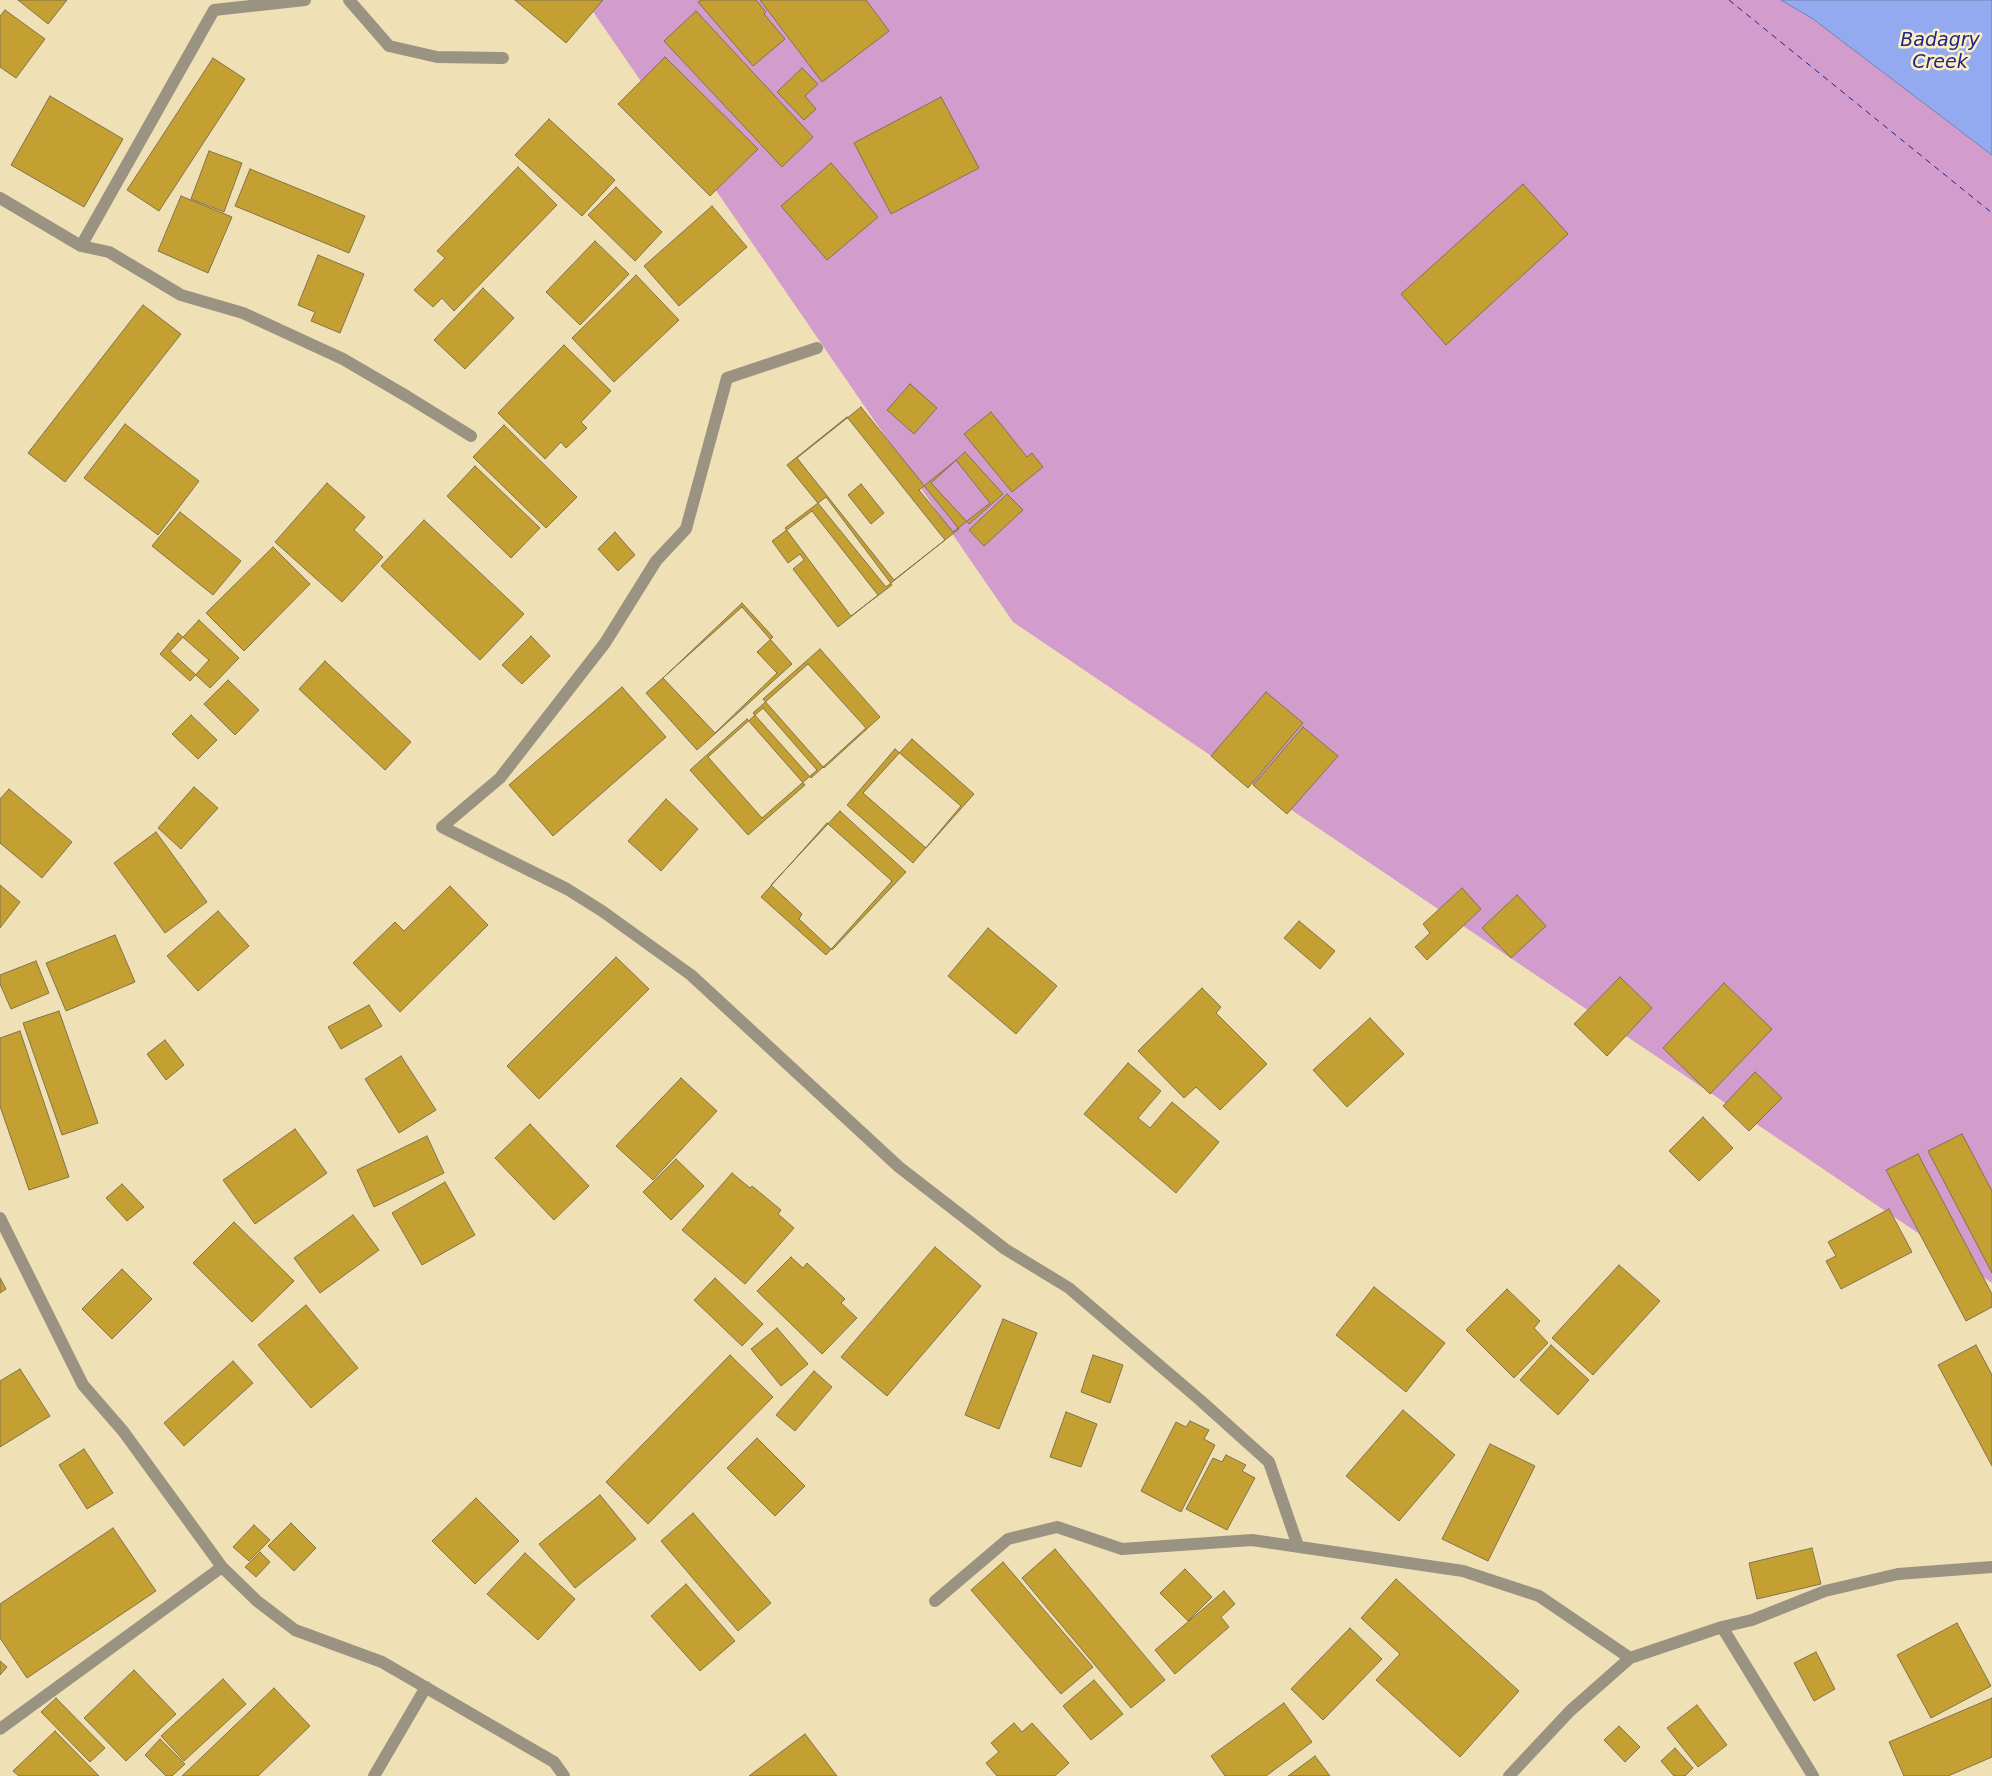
<!DOCTYPE html>
<html>
<head>
<meta charset="utf-8">
<style>
  body { margin:0 }
  canvas { display:block; background:#f0e0b6 }
</style>
</head>
<body>
<canvas width="1992" height="1776"></canvas>
<script>
const ctx = document.querySelector('canvas').getContext('2d');
ctx.lineJoin = 'round';
function fill(path, color) { ctx.fillStyle = color; ctx.fill(path, 'evenodd'); }
const shape = rows => new Path2D(rows.map(r => 'M' + r).join(''));
function trace(path, color, width, dash) { ctx.strokeStyle = color; ctx.lineWidth = width; ctx.lineCap = dash ? 'butt' : 'round'; ctx.setLineDash(dash || []); ctx.stroke(path); }
function drawText(font, color, halo, rows, align = 'center') {
  ctx.font = font + ' "DejaVu Sans",sans-serif'; ctx.lineWidth = 5; ctx.setLineDash([]); ctx.textBaseline = 'middle'; ctx.strokeStyle = halo; ctx.fillStyle = color; for (const [text, x, y, turn = 0] of rows) {
    ctx.save(); ctx.translate(x, y); ctx.rotate((+turn || 0) * Math.PI / 180); ctx.textAlign = isNaN(turn) ? turn : align; if (halo) ctx.strokeText(text, 0, 0); ctx.fillText(text, 0, 0); ctx.restore();
  }
}
fill(shape([
  [585,0,1781,0,1813,19,1992,155,1992,1283,1013,622]
]), '#d29ccd');
const water = shape([
  [1781,0,1992,0,1992,155,1813,19,1781,0]
]);
fill(water, '#93aaf0');
trace(water, '#7482ae', 1);
trace(shape([
  [1729,0,1992,213]
]), '#1c2789', 1, [6, 5]);
const building = shape([
  [18,0,67,0,48,24,18,0],
  [515,0,603,0,566,43,515,0],
  [701,0,756,0,766,12,764,14,785,39,753,66,698,2,701,0],
  [760,0,866,0,889,31,822,82,760,0],
  [5,10,45,39,16,78,0,67,0,16,5,10],
  [696,11,813,137,782,167,664,41,696,11],
  [665,57,758,149,710,196,618,104,665,57],
  [213,58,245,79,159,211,127,190,213,58],
  [802,68,818,84,805,96,816,109,804,120,777,92,802,68],
  [50,96,123,139,84,207,11,165,50,96],
  [941,97,979,168,891,214,854,143,941,97],
  [549,119,615,180,582,216,515,155,549,119],
  [209,151,242,163,224,212,191,199,209,151],
  [831,163,878,217,827,260,781,206,831,163],
  [518,167,557,205,454,311,442,298,433,307,414,290,445,258,437,251,518,167],
  [250,169,365,216,349,253,235,206,250,169],
  [1523,184,1568,234,1446,345,1401,294,1523,184],
  [616,187,662,232,635,261,588,215,616,187],
  [181,196,232,217,208,273,158,251,181,196],
  [712,206,747,247,679,306,644,266,712,206],
  [595,241,629,274,580,325,546,292,595,241],
  [318,255,364,274,340,333,311,321,315,312,298,305,318,255],
  [636,275,679,320,614,382,572,338,636,275],
  [483,288,514,318,465,369,434,340,483,288],
  [143,305,181,334,65,482,28,453,143,305],
  [564,345,611,391,581,422,587,428,566,448,561,442,545,459,498,413,564,345],
  [910,384,937,408,914,434,887,410,910,384],
  [861,407,959,529,894,580,797,458,861,407],
  [991,412,1027,457,1032,453,1043,467,1012,492,964,434,991,412],
  [847,417,945,540,886,587,787,465,847,417],
  [861,484,884,513,871,524,848,495,861,484],
  [125,424,199,481,158,535,84,478,125,424],
  [504,425,577,497,546,528,473,457,504,425],
  [965,452,1003,494,969,524,931,483,965,452],
  [956,460,990,503,953,532,919,490,956,460],
  [475,466,540,528,511,558,447,496,475,466],
  [327,483,365,517,354,530,383,557,342,602,275,542,327,483],
  [1007,494,1023,510,984,546,969,530,1007,494],
  [826,497,892,585,851,616,785,528,826,497],
  [812,511,878,595,838,627,793,569,804,560,800,554,788,563,772,541,812,511],
  [180,512,241,561,213,595,152,546,180,512],
  [424,520,524,614,480,660,381,566,424,520],
  [615,532,635,555,618,571,598,549,615,532],
  [273,547,310,584,244,651,206,613,273,547],
  [742,603,773,637,757,652,777,673,715,733,663,678,742,603],
  [742,607,792,664,697,750,646,693,742,607],
  [199,620,239,658,210,688,170,651,199,620],
  [178,633,209,660,190,681,160,654,178,633],
  [531,636,550,656,522,684,502,665,531,636],
  [820,649,880,717,824,768,763,699,820,649],
  [325,661,411,742,385,770,299,689,325,661],
  [808,664,866,728,811,778,753,713,808,664],
  [228,680,259,710,235,735,204,704,228,680],
  [622,687,666,737,553,836,509,785,622,687],
  [1266,692,1303,723,1248,788,1211,756,1266,692],
  [763,708,817,770,762,818,708,757,763,708],
  [191,715,217,740,198,759,172,734,191,715],
  [747,719,805,785,748,835,690,770,747,719],
  [1303,727,1338,756,1287,814,1253,785,1303,727],
  [912,739,974,794,926,848,863,793,912,739],
  [895,749,961,806,913,863,847,805,895,749],
  [194,787,218,808,181,849,158,828,194,787],
  [9,789,72,842,42,878,0,843,0,799,9,789],
  [666,799,698,829,661,871,628,841,666,799],
  [840,811,906,872,832,950,799,919,802,914,771,885,840,811],
  [827,823,892,881,826,955,761,897,827,823],
  [156,832,207,902,165,933,114,863,156,832],
  [0,885,20,902,0,928,0,885],
  [450,886,488,925,400,1012,353,963,395,922,404,931,450,886],
  [1462,888,1481,909,1427,960,1415,947,1430,933,1423,924,1462,888],
  [1517,895,1546,926,1511,958,1482,928,1517,895],
  [218,911,249,946,198,991,167,956,218,911],
  [1299,921,1335,951,1320,969,1284,938,1299,921],
  [988,928,1057,986,1016,1034,948,976,988,928],
  [115,935,135,982,66,1011,46,963,115,935],
  [616,957,649,989,539,1099,507,1066,616,957],
  [36,961,49,993,11,1009,0,984,0,975,36,961],
  [1620,977,1652,1008,1607,1056,1574,1024,1620,977],
  [1724,983,1772,1029,1710,1094,1663,1048,1724,983],
  [1202,988,1221,1007,1216,1013,1267,1064,1220,1110,1196,1087,1184,1098,1138,1051,1202,988],
  [369,1005,382,1026,341,1049,328,1027,369,1005],
  [59,1011,98,1123,62,1135,23,1023,59,1011],
  [1370,1018,1404,1054,1347,1107,1313,1070,1370,1018],
  [20,1031,69,1177,29,1190,0,1106,0,1038,20,1031],
  [165,1040,184,1065,166,1080,147,1054,165,1040],
  [401,1056,436,1110,399,1133,365,1079,401,1056],
  [1128,1063,1161,1091,1138,1118,1150,1128,1172,1102,1219,1142,1176,1193,1084,1114,1128,1063],
  [1755,1072,1782,1098,1749,1131,1723,1106,1755,1072],
  [681,1078,717,1111,653,1180,616,1146,681,1078],
  [1703,1117,1733,1148,1699,1181,1669,1151,1703,1117],
  [530,1124,589,1186,554,1220,495,1158,530,1124],
  [295,1129,327,1173,255,1224,223,1180,295,1129],
  [1962,1134,1992,1191,1992,1273,1928,1151,1962,1134],
  [427,1136,444,1173,374,1207,357,1170,427,1136],
  [1918,1154,1992,1294,1992,1307,1966,1321,1886,1170,1918,1154],
  [676,1159,704,1186,671,1220,643,1192,676,1159],
  [732,1173,750,1188,752,1186,781,1210,778,1214,794,1228,745,1284,682,1230,732,1173],
  [445,1182,475,1235,422,1265,392,1213,445,1182],
  [122,1184,144,1207,127,1221,106,1198,122,1184],
  [1889,1209,1912,1252,1841,1289,1826,1261,1836,1256,1828,1242,1889,1209],
  [353,1215,379,1250,320,1293,294,1258,353,1215],
  [234,1222,294,1281,252,1322,193,1263,234,1222],
  [935,1247,981,1286,887,1396,841,1357,935,1247],
  [791,1257,803,1268,807,1263,845,1299,841,1303,857,1318,822,1354,757,1291,791,1257],
  [1619,1265,1660,1301,1593,1375,1552,1338,1619,1265],
  [122,1269,152,1299,112,1339,82,1309,122,1269],
  [0,1278,6,1289,0,1293,0,1278],
  [715,1278,763,1324,742,1346,694,1300,715,1278],
  [1374,1287,1445,1343,1406,1392,1336,1335,1374,1287],
  [1507,1289,1540,1321,1534,1328,1548,1343,1514,1378,1466,1330,1507,1289],
  [306,1305,358,1368,311,1408,258,1345,306,1305],
  [1003,1319,1037,1333,999,1429,965,1415,1003,1319],
  [777,1328,808,1364,781,1386,751,1349,777,1328],
  [1551,1345,1589,1380,1558,1415,1520,1380,1551,1345],
  [1976,1345,1992,1375,1992,1466,1938,1365,1976,1345],
  [730,1355,773,1397,648,1524,606,1482,730,1355],
  [1093,1355,1123,1365,1110,1403,1081,1392,1093,1355],
  [233,1361,253,1383,184,1446,164,1423,233,1361],
  [20,1369,50,1416,0,1447,0,1381,20,1369],
  [814,1371,832,1387,795,1431,776,1415,814,1371],
  [1403,1410,1455,1455,1399,1521,1346,1476,1403,1410],
  [1066,1412,1097,1424,1081,1467,1050,1457,1066,1412],
  [1190,1421,1209,1430,1204,1439,1215,1445,1181,1512,1141,1491,1176,1422,1186,1427,1190,1421],
  [757,1438,805,1486,775,1516,727,1468,757,1438],
  [1490,1444,1535,1466,1488,1561,1442,1539,1490,1444],
  [84,1449,113,1493,87,1509,59,1465,84,1449],
  [1226,1455,1246,1465,1242,1471,1255,1478,1227,1530,1186,1509,1213,1458,1222,1462,1226,1455],
  [600,1495,636,1539,575,1588,539,1544,600,1495],
  [476,1498,519,1541,475,1584,432,1541,476,1498],
  [693,1513,771,1603,738,1631,661,1541,693,1513],
  [291,1523,316,1548,294,1571,268,1546,291,1523],
  [254,1525,270,1540,249,1561,233,1547,254,1525],
  [113,1528,156,1591,27,1678,0,1638,0,1604,113,1528],
  [1812,1548,1821,1584,1757,1599,1749,1563,1812,1548],
  [1055,1549,1165,1680,1131,1708,1022,1578,1055,1549],
  [260,1552,270,1562,256,1577,245,1567,260,1552],
  [525,1553,575,1599,538,1640,487,1594,525,1553],
  [1003,1562,1093,1667,1061,1694,971,1590,1003,1562],
  [1185,1569,1212,1597,1188,1621,1160,1593,1185,1569],
  [1396,1579,1519,1691,1460,1757,1376,1680,1400,1654,1361,1618,1396,1579],
  [686,1584,735,1641,700,1671,651,1616,686,1584],
  [1224,1591,1235,1604,1221,1617,1229,1627,1175,1674,1155,1650,1224,1591],
  [1957,1623,1991,1686,1931,1718,1897,1655,1957,1623],
  [1350,1628,1382,1659,1323,1720,1291,1689,1350,1628],
  [1816,1652,1835,1689,1814,1701,1794,1663,1816,1652],
  [0,1661,7,1667,0,1675,0,1661],
  [134,1670,176,1714,126,1761,84,1718,134,1670],
  [223,1679,246,1704,184,1761,161,1736,223,1679],
  [1094,1680,1123,1714,1091,1740,1063,1706,1094,1680],
  [274,1688,310,1726,258,1776,182,1776,274,1688],
  [56,1698,105,1748,90,1762,41,1712,56,1698],
  [1992,1698,1992,1757,1948,1776,1904,1776,1889,1742,1992,1698],
  [1284,1703,1312,1742,1266,1776,1225,1776,1211,1756,1284,1703],
  [1697,1705,1727,1745,1698,1767,1667,1728,1697,1705],
  [1014,1723,1022,1732,1032,1723,1069,1763,1055,1776,997,1776,986,1763,999,1752,991,1743,1014,1723],
  [1619,1726,1640,1747,1625,1762,1604,1740,1619,1726],
  [55,1731,99,1776,19,1776,13,1771,55,1731],
  [805,1734,837,1776,749,1776,805,1734],
  [160,1739,185,1764,172,1776,166,1776,145,1755,160,1739],
  [1675,1748,1693,1768,1685,1776,1674,1776,1661,1761,1675,1748],
  [1315,1756,1330,1776,1288,1776,1315,1756]
]);
fill(building, '#c49f31');
trace(building, '#82734d', 1);
trace(shape([
  [349,0,389,46,437,57,503,58],
  [0,198,81,246,109,252,181,295,243,313,343,359,408,397,471,436],
  [81,246,214,10,305,0],
  [817,348,727,378,686,529,656,561,605,643,500,778,442,827,567,889,602,911,691,975,899,1167,1005,1249,1069,1288,1200,1400,1269,1462,1298,1546],
  [0,1218,83,1385,123,1431,222,1567,257,1601,295,1630,382,1662,554,1762,564,1776],
  [935,1601,1008,1539,1057,1527,1122,1549,1252,1540,1463,1571,1539,1596,1630,1658],
  [1722,1627,1813,1776],
  [0,1729,222,1567],
  [374,1776,426,1687],
  [1509,1776,1570,1711,1630,1658,1722,1627,1752,1620,1825,1591,1898,1574,1992,1567]
]), '#9a9382', 12);
drawText('italic 19px', '#1c2789', '#feeec3', [
  ["Badagry",1940,41],
  ["Creek",1940,63]
]);
</script>
</body>
</html>
